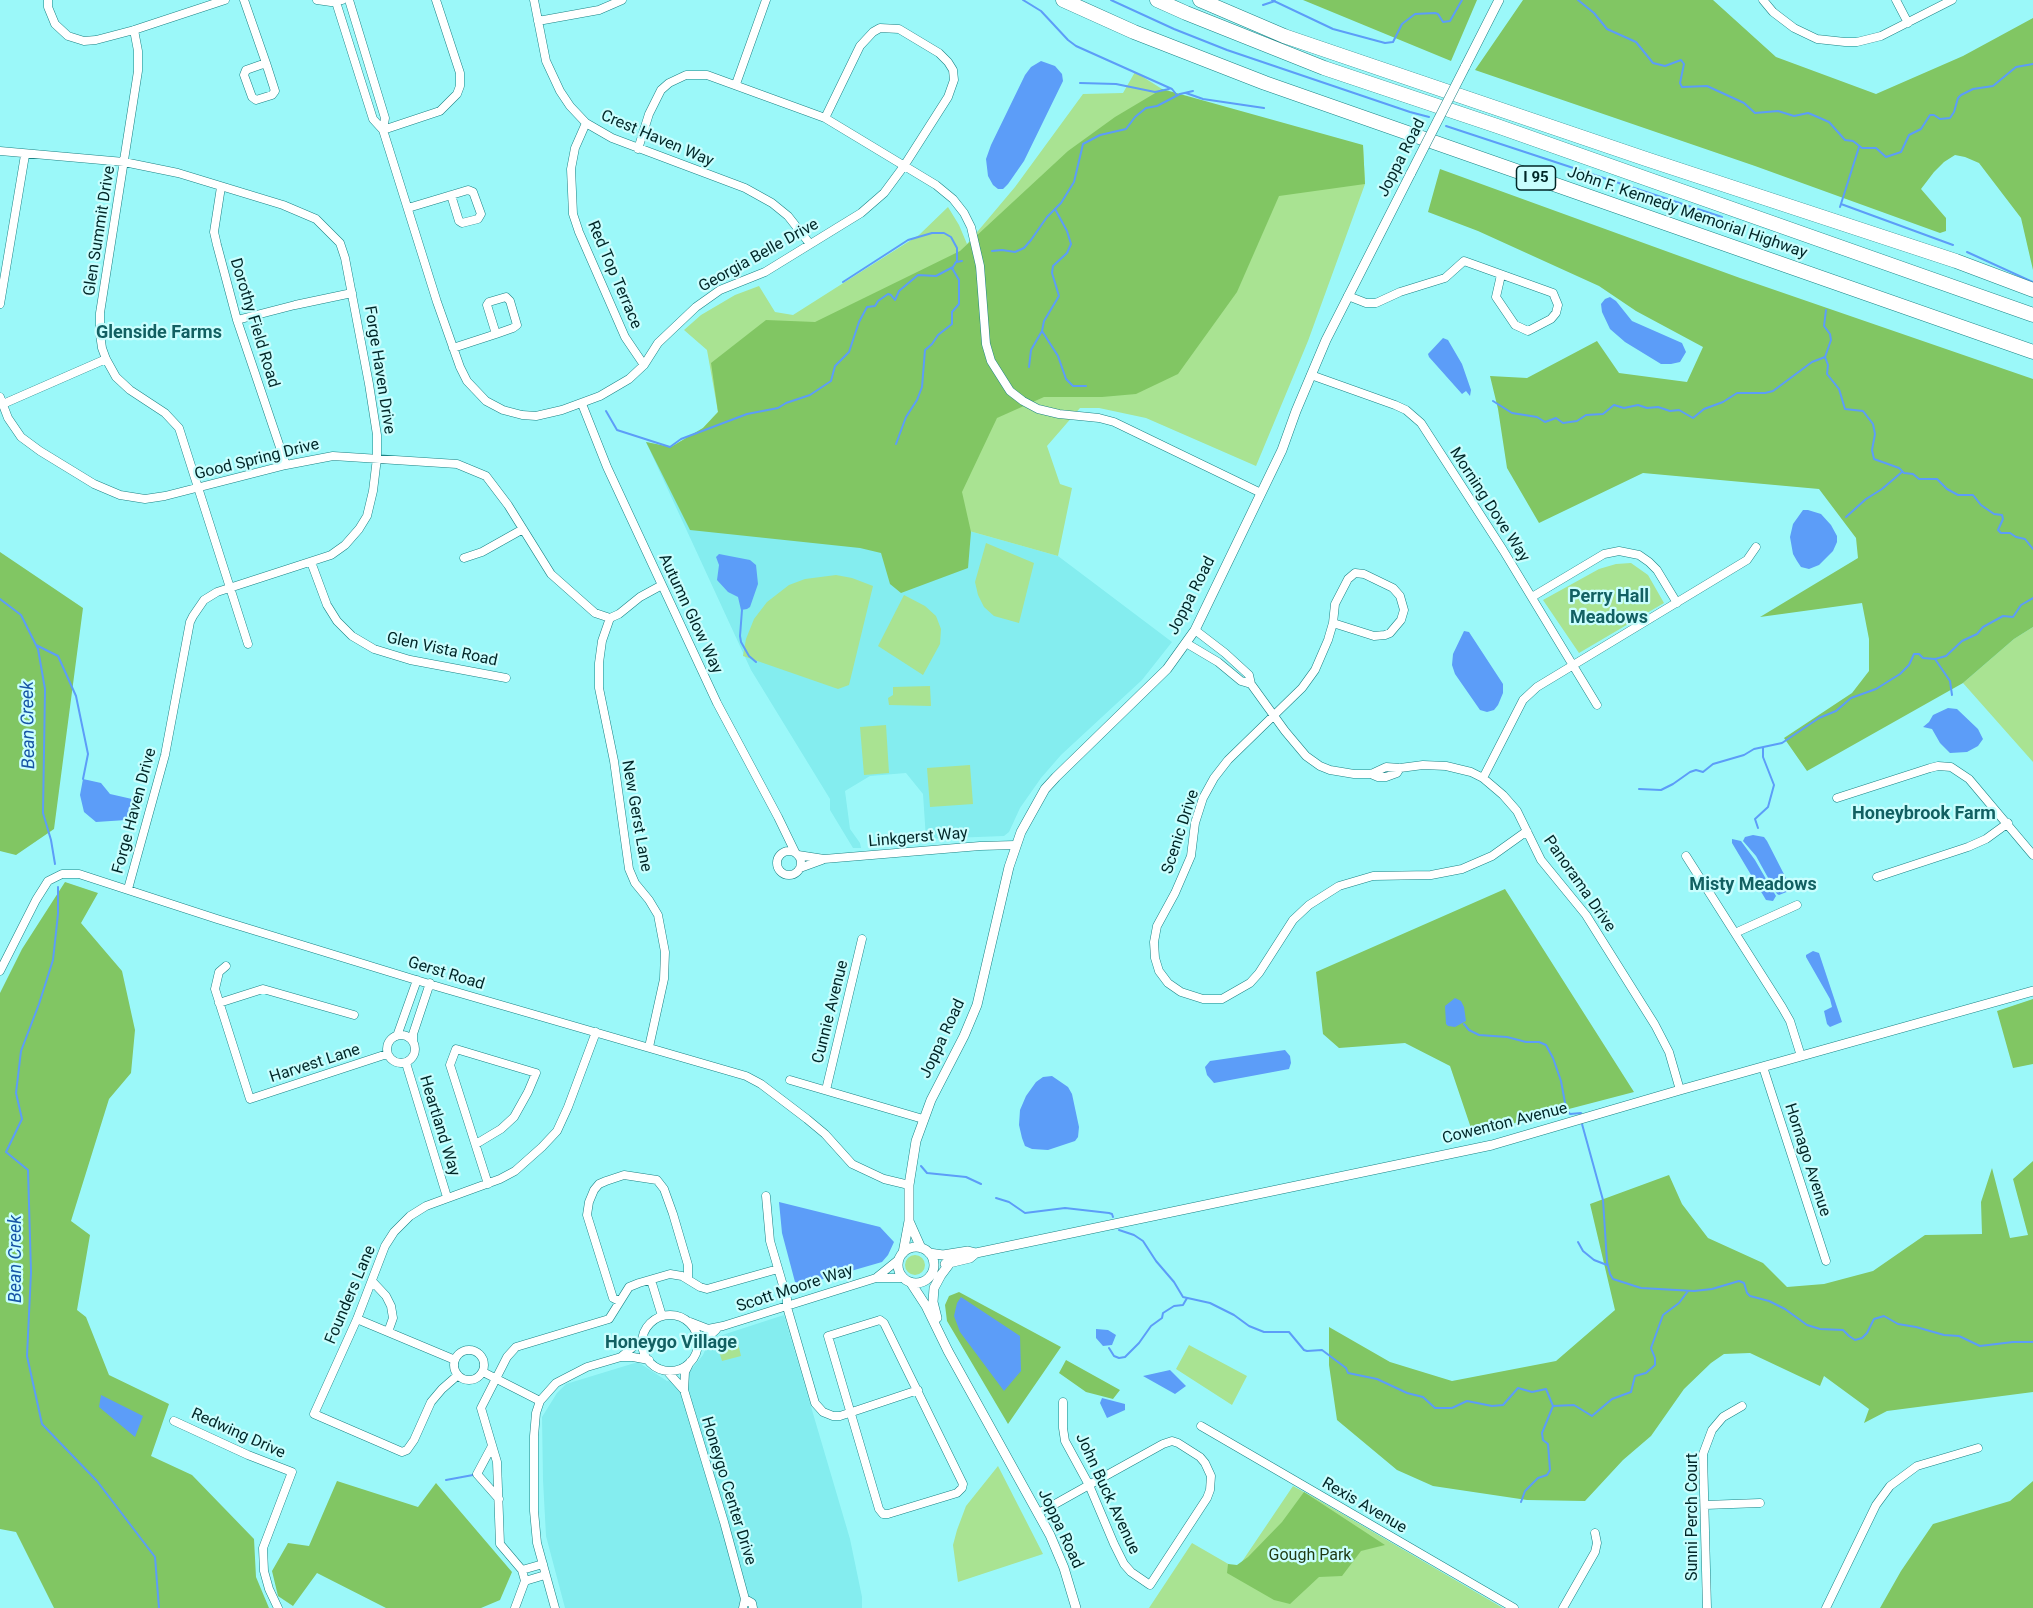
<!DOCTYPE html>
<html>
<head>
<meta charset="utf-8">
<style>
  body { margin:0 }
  canvas { display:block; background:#9bf8f9 }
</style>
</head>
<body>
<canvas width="2033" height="1608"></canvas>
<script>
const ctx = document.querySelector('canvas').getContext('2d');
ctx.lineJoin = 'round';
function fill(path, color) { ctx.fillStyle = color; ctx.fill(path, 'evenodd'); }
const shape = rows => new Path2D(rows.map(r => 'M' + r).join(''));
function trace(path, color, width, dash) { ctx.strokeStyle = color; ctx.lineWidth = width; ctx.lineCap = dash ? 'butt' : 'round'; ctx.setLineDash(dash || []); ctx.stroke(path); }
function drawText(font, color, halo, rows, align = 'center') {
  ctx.font = font + ' Roboto,sans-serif'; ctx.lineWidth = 4.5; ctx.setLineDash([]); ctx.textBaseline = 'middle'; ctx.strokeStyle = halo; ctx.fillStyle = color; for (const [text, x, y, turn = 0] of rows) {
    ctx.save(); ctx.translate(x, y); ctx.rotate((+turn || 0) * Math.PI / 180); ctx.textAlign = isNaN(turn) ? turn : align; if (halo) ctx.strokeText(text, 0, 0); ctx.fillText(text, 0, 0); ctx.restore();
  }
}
fill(shape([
  [646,442,671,447,1058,556,1172,642,1142,680,1061,755,1041,778,1020,808,1009,832,1004,836,926,839,923,794,906,773,870,776,845,791,850,829,860,843,861,848,853,848,830,810,830,799,751,670],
  [784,1315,850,1539,862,1597,862,1608,565,1608,546,1536,543,1480,542,1417,557,1393,566,1384,638,1362,667,1381,686,1376,703,1355,710,1339]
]), '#84edef');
fill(shape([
  [1135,72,1162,89,1097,193,1363,145,1365,184,1308,341,1256,466,1146,418,1099,408,1080,408,1047,446,1060,484,1072,488,1058,556,671,447,703,428,718,412,707,350,684,330,701,315,735,295,759,286,775,312,793,315,919,235,948,207,959,225,967,244,1015,187,1083,94,1123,93],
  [986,543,1034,563,1019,623,994,616,984,607,978,595,975,582],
  [1631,563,1648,575,1664,603,1579,653,1543,600,1599,569,1616,564],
  [836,575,852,578,873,586,849,685,838,689,743,656,746,639,754,619,767,602,789,585,805,579],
  [904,595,925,606,936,616,941,629,940,644,923,675,878,646],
  [2033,627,2033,762,1963,683,2014,639],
  [930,686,931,706,889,705,888,698,893,695,893,687],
  [886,725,889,773,864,775,860,727],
  [970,765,973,804,930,807,927,768],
  '905 1265a10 10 0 1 1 20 0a10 10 0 1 1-20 0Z',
  [737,1339,741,1356,722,1361,717,1345],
  [1189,1345,1247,1376,1232,1405,1176,1369],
  [998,1466,1043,1554,958,1582,953,1545,957,1530,966,1506],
  [1293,1486,1315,1498,1503,1608,1149,1608,1192,1543,1237,1569]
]), '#a9e392');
fill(shape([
  [1303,0,1477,0,1451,61],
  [1523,0,1713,0,1776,57,1876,94,1963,56,2033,18,2033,270,2021,218,1979,163,1965,157,1955,155,1944,162,1934,172,1921,189,1946,218,1946,231,1940,233,1755,166,1475,70],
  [1162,89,1363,145,1365,184,1279,196,1237,292,1178,374,1136,394,1102,397,1044,397,997,418,962,492,971,532,968,568,901,593,890,584,881,553,860,548,690,530,646,442,671,447,703,428,718,412,711,363,766,320,815,322,960,251,1068,151,1115,117],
  [1440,169,1740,278,2033,379,2033,627,2014,639,1963,683,1807,771,1784,738,1852,693,1869,671,1869,639,1862,603,1760,617,1858,558,1856,538,1819,489,1643,473,1539,523,1507,468,1498,409,1490,376,1527,378,1597,341,1619,373,1687,382,1703,347,1636,311,1599,286,1478,231,1428,212],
  [0,552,83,608,54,829,16,855,0,851],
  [65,882,98,893,81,923,122,971,135,1030,131,1073,109,1099,71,1221,90,1235,77,1310,86,1317,109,1375,169,1404,151,1456,192,1475,254,1539,256,1577,269,1608,54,1608,16,1532,0,1529,0,993,22,949],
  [1505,889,1634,1092,1473,1134,1450,1066,1405,1043,1339,1048,1323,1034,1316,972],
  [2033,999,2033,1064,2013,1068,1997,1011],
  [2033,1161,2033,1392,1887,1411,1864,1423,1869,1409,1824,1376,1820,1386,1750,1353,1724,1354,1711,1363,1684,1389,1651,1436,1623,1460,1585,1501,1527,1500,1433,1486,1397,1470,1337,1420,1329,1365,1329,1327,1390,1362,1452,1381,1556,1361,1615,1310,1590,1204,1669,1175,1682,1204,1708,1238,1763,1263,1787,1287,1824,1284,1873,1271,1925,1235,1982,1234,1981,1202,1992,1168,2010,1238,2028,1235,2013,1179],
  [959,1292,1061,1347,1008,1424,947,1321,945,1305,949,1296],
  [1066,1360,1120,1390,1113,1399,1086,1392,1059,1373],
  [337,1481,418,1507,436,1483,512,1572,500,1600,481,1608,386,1608,317,1573,293,1606,278,1596,272,1571,288,1543,309,1546],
  [2033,1481,2033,1608,1880,1608,1901,1571,1933,1524,2010,1501],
  [1304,1492,1385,1545,1361,1551,1342,1576,1319,1577,1290,1604,1274,1600,1227,1573,1228,1564,1237,1565,1248,1557,1282,1522]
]), '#81c663');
fill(shape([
  [1041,61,1055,66,1062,74,1063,81,1024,161,1008,184,1003,189,998,189,993,185,988,176,986,159,991,145,1025,75,1031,67],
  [1610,297,1616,301,1632,321,1682,343,1686,352,1680,362,1671,364,1661,364,1625,342,1610,329,1602,312,1601,304,1605,299],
  [1443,338,1448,340,1462,364,1471,390,1470,396,1466,391,1462,394,1429,357,1428,354],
  [1803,510,1808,510,1821,514,1831,525,1837,536,1837,542,1833,551,1819,565,1809,569,1801,567,1797,561,1793,554,1790,537,1793,524],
  [719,554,750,560,756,565,758,584,750,607,747,609,741,610,738,597,728,592,717,580,719,565,716,557],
  [1464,631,1469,632,1503,684,1503,693,1498,705,1494,710,1487,712,1480,710,1455,674,1452,665,1453,654],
  [1948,708,1957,709,1978,729,1983,739,1978,746,1967,752,1950,753,1940,743,1932,729,1923,727,1929,722,1933,715],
  [83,779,101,783,110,794,132,799,134,815,126,820,96,822,84,812,80,795],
  [1753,835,1764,837,1767,841,1789,884,1789,891,1779,895,1777,894,1756,856,1743,841,1745,837],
  [1732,839,1741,841,1755,860,1773,891,1776,896,1773,901,1766,900,1732,843],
  [1813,951,1819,953,1842,1022,1830,1027,1827,1024,1824,1011,1832,1007,1830,999,1806,957,1806,955],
  [1455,998,1461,1001,1464,1007,1466,1021,1455,1027,1448,1026,1446,1024,1445,1006],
  [1285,1050,1290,1056,1291,1063,1289,1069,1214,1083,1207,1075,1205,1067,1210,1061],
  [1052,1076,1068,1087,1072,1094,1079,1127,1078,1137,1075,1141,1048,1150,1032,1149,1025,1146,1022,1138,1019,1125,1020,1110,1026,1096,1036,1082,1043,1077],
  [779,1202,880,1227,894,1242,888,1255,882,1262,806,1284,795,1282,782,1233],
  [961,1297,1020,1336,1021,1371,1004,1391,960,1332,954,1316,957,1303],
  [1096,1329,1108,1330,1116,1335,1112,1345,1103,1346,1096,1338],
  [1170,1370,1186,1386,1175,1394,1143,1376],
  [101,1395,143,1416,135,1437,99,1407],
  [1102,1398,1125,1404,1125,1410,1107,1418,1100,1403]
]), '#5c9df8');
trace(shape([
  [1023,0,1041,11,1068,40,1076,46,1172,89,1176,94],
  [1111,0,1174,29,1227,50,1410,112,1429,117],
  [1272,0,1333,29,1385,43,1393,42,1402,24,1415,14,1435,13,1438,14,1443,22,1450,21,1462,0],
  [1578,0,1594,13,1607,29,1636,42,1653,63,1665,66,1681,60,1684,64,1680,83,1682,87,1707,86,1744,103,1755,113,1778,111,1794,116,1808,113,1813,115,1829,122,1845,140,1853,141,1862,148,1876,148,1886,157,1901,152,1909,135,1921,129,1930,115,1934,115,1940,119,1950,118,1954,112,1958,98,1961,95,1973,89,1993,86,2016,67,2033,64],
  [1263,5,1275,1],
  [1080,83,1116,84,1155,92,1169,89],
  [1186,93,1203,99,1264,108],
  [1446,126,1722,217],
  [1841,204,1953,245],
  [1840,207,1859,147],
  [992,251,1002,250,1015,252,1024,248,1031,240,1047,217,1061,203,1074,182,1083,144,1100,135,1126,129,1135,117,1146,108,1157,106,1180,94,1193,91],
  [1967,252,2033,282],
  [843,282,908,240,932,233,944,233,951,237,957,248,957,262],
  [1826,310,1824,326,1830,334,1831,340,1825,357,1828,365,1827,374,1839,389,1845,409,1863,411,1873,424,1875,434,1872,450,1874,459,1899,468,1904,473,1913,474,1919,479,1937,479,1947,489,1958,495,1973,495,1981,505,1994,514,2002,515,2003,519,1998,530,2001,533,2010,533,2016,537,2025,539,2033,549],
  [1042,331,1058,356,1066,379,1073,386,1086,386],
  [1029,367,1031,350,1042,331,1044,321,1059,296,1052,273,1053,266,1067,253,1071,244,1067,231,1055,209],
  [1493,401,1512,413,1537,417,1545,422,1556,418,1563,423,1577,421,1586,415,1603,414,1614,405,1624,408,1638,405,1647,408,1658,407,1670,411,1679,410,1693,418,1704,409,1723,402,1737,393,1765,393,1773,391,1812,362,1825,357],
  [606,411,617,430,670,447,681,439,747,414,778,408,786,403,810,395,831,381,835,366,849,352,859,322,867,307,875,306,878,301,888,294,891,295,895,300,899,291,918,275,936,276,953,267,956,262,962,261],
  [896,444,906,417,917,400,922,387,925,350,932,344,938,335,952,324,952,312,959,304,959,280,952,268],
  [1846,517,1866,499,1882,489,1902,472],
  [0,599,21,615,38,649,45,689,43,813,51,840,55,864],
  [742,610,740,636,741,642,749,656,756,662],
  [36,645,58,656,76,696,88,754,83,779],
  [1935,659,1950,681,1952,695],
  [1639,789,1661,790,1673,784,1690,772,1696,770,1703,772,1713,764,1744,755,1754,749,1782,743,1819,718,1836,711,1851,698,1876,689,1900,674,1909,665,1914,654,1919,654,1923,658,1935,659,1946,656,1962,641,1977,634,1983,627,2003,616,2013,617,2021,605,2033,598],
  [1758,828,1755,819,1768,807,1774,785,1763,757,1763,748],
  [58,887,58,914,53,960,39,1004,21,1051,16,1093,22,1119,6,1152,28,1170,31,1272,27,1356,42,1424,97,1481,155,1557,159,1608],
  [1464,1024,1469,1030,1479,1035,1507,1037,1526,1042,1539,1042,1546,1045,1553,1058,1561,1081,1566,1108,1570,1114,1581,1113],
  [1582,1124,1603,1200,1607,1262,1610,1274,1613,1279,1641,1288,1694,1291,1712,1289,1739,1281,1744,1283,1747,1293,1750,1296,1769,1301,1785,1309,1807,1325,1820,1329,1843,1330,1849,1336,1855,1340,1862,1338,1867,1333,1874,1319,1884,1316,1898,1324,1916,1327,1944,1335,1959,1336,1980,1346,2013,1342,2033,1342],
  [921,1166,927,1173,966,1177,981,1184],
  [996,1198,1009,1202,1025,1213,1065,1208,1109,1213,1112,1214,1113,1217],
  [1119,1230,1134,1235,1143,1241,1156,1261,1174,1282,1183,1297,1210,1303,1234,1315,1249,1326,1264,1332,1289,1332,1304,1350,1307,1351,1322,1350,1346,1368,1348,1373,1377,1379,1407,1393,1423,1397,1435,1408,1452,1408,1467,1401,1492,1406,1503,1405,1518,1388,1532,1392,1546,1389,1553,1406,1542,1433,1543,1440,1548,1444,1550,1470,1547,1475,1538,1478,1525,1491,1521,1502],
  [1578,1242,1583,1251,1594,1260,1607,1265],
  [1109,1348,1114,1356,1119,1358,1125,1357,1139,1343,1151,1326,1162,1318,1163,1313,1174,1306,1183,1305,1187,1298],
  [1553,1406,1574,1405,1592,1416,1612,1399,1631,1392,1635,1376,1646,1373,1655,1365,1655,1358,1651,1348,1663,1315,1679,1303,1688,1291],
  [446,1480,473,1475]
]), '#5c9df8', 2);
const minor = shape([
  [48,0,48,7,55,24,68,36,84,41,96,40,134,30,225,0],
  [244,0,266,63,275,91,272,95,256,100,252,97,244,75,246,70,266,63],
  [317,0,331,2,342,0],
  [349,0,385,118,383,130],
  [534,0,546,61,560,91,570,106,586,123,612,138,745,188,772,203,788,216,810,244],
  [1763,0,1773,12,1794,28,1817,39,1845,42,1857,42,1881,36,1952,0],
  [1896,0,1908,23],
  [336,2,373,119,383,130,437,302,460,367,467,381,486,401,503,410,522,415,536,416,562,410,600,396,629,379,644,365,658,343,696,307,720,290,765,272,861,213,884,193,904,166,948,97,954,80,953,70,948,62,939,53,899,29,880,28,873,32,860,46,825,118],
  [538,21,599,10,622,0],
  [134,30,138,51,138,71,100,313,100,334,102,348,106,359,116,377,130,390,165,413,179,428,248,644],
  [736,84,766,0],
  [586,123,575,148,571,169,573,214,579,232,625,337,644,365],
  [383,130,440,111,457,94,460,86,460,73,436,0],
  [638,149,649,114,661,90,669,83,686,75,707,75,825,118,936,185,953,199,964,213,971,227,980,266,986,344,991,361,1010,391,1023,401,1038,409,1059,414,1099,418,1114,422,1261,493],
  [0,151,124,162,178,173,283,205,316,219,340,243,345,258,369,384,377,435,377,458,373,491,367,516,359,529,345,545,331,555,217,592,204,600,193,616,190,622,165,755,128,889],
  [221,187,214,232,217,245,237,320,286,465],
  [408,208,468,190,473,192,481,214,478,219,462,223,459,221,451,195],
  [1348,296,1366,303,1376,303,1400,292,1445,278,1464,261,1553,293,1558,305,1556,313,1551,319,1528,331,1515,325,1496,297,1501,275],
  [0,304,25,155],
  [237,320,295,305,352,293],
  [453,348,496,334,513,328,517,325,510,301,506,297,489,302,487,305,496,334],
  [1311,375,1395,405,1406,410,1421,423,1503,550,1597,705],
  [0,397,8,418,21,437,40,451,94,484,120,495,145,499,165,496,286,465,333,456,457,464,486,476,508,505,551,574,595,613,610,618,619,614,640,597,662,585],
  [3,404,106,359],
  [582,404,607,467,717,703,778,817,795,852],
  [464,558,482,552,523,529],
  [311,562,327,605,337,621,352,636,374,649,410,660,506,678],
  [1532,597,1604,554,1619,551,1639,555,1649,562,1657,570,1677,603],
  [610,618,602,641,599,663,599,688,614,761,629,869,635,883,649,900,658,915,665,952,664,979,649,1047],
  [1333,623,1374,636,1385,635,1390,633,1401,620,1404,610,1400,596,1393,588,1364,574,1355,573,1348,579,1335,604,1333,623,1328,640,1315,670,1302,688,1228,760,1214,778,1203,798,1195,823,1191,856,1175,893,1157,926,1154,942,1155,958,1159,971,1168,983,1181,992,1203,999,1222,999,1250,983,1259,973,1293,920,1309,905,1339,886,1373,876,1431,875,1462,869,1492,856,1527,831],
  [1195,630,1225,653,1249,675,1251,684,1285,731,1306,756,1320,766,1330,770,1354,774,1371,774,1386,767,1400,768,1423,765,1446,766,1471,772,1483,778,1503,795,1517,811,1541,860,1586,915,1655,1025,1669,1052,1680,1090],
  [1186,643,1218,662,1241,681,1251,684],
  [1371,774,1378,777,1386,777,1397,773,1400,768],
  [1483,778,1523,700,1537,687,1747,560,1756,547],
  [1837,798,1930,768,1938,766,1951,767,1969,779,2033,855],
  '777 863a12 12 0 1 1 24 0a12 12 0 1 1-24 0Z',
  [798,855,824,859,980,846,1015,845],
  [1686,856,1782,1007,1790,1021,1801,1056],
  [800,868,822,860],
  [1877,877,1968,847,1986,839,2008,823],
  [1735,933,1797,905],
  [226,966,219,972,215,989,250,1099,387,1054],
  [0,971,36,900,48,881,62,874,79,874,217,919,439,987,746,1076,761,1084,807,1119,825,1134,852,1164,884,1179,909,1185],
  [219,1003,263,989,354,1015],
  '387 1049a14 14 0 1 1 28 0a14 14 0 1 1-28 0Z',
  [397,1036,417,980],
  [413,1042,413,1034,430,983],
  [406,1063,447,1197],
  [1763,1067,1826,1261],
  [790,1080,923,1119],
  [826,1090,862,939],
  [476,1144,501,1129,514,1117,528,1092,536,1073,456,1049,450,1065,488,1184],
  [766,1196,770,1241,787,1299,787,1307,815,1403,823,1412,833,1416,840,1416,918,1390],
  [877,1277,898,1260],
  [651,1280,662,1316],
  [372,1281,386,1296,391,1306,393,1318,388,1332],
  [619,1301,613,1298,587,1215,589,1202,594,1190,599,1184,606,1181,624,1175,657,1180,664,1189,673,1214,688,1265,688,1279],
  '642 1343a28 28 0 1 1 56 0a28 28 0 1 1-56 0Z',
  [357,1319,455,1360],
  [880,1320,884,1323,963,1484,962,1488,957,1493,888,1514,883,1514,879,1509,828,1336,880,1320],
  [690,1322,708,1329,723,1326,876,1278,903,1278],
  [698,1346,716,1330],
  '454 1365a15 15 0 1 1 30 0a15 15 0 1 1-30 0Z',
  [622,1356,643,1339],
  [690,1362,685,1372,684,1390,724,1522,745,1599,743,1608],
  [667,1371,683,1389],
  [483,1372,540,1401],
  [458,1375,442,1389,431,1402,414,1440,407,1450,402,1452,314,1414,357,1319,385,1246,394,1232,410,1216,426,1206,500,1179,515,1171,542,1147,557,1131,568,1107,596,1032],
  [174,1421,248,1455,292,1472,263,1548,264,1571,269,1589,278,1608],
  [1201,1426,1514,1608],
  [492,1446,477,1474,499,1499],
  [1705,1505,1760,1503],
  [1038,1513,1048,1508,1089,1485,1163,1444,1172,1441,1178,1443,1200,1457,1205,1463,1211,1476,1210,1490,1207,1498,1150,1585,1131,1572,1124,1564,1114,1544,1089,1485,1065,1441,1063,1428,1063,1402],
  [522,1570,543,1564],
  [525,1581,545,1575],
  [745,1599,752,1603,753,1608],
  [515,1608,525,1581,522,1570,500,1544,497,1462,481,1408,507,1357,516,1347,609,1319,629,1287,639,1283,670,1274,682,1276,700,1287,707,1289,778,1269],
  [555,1608,537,1543,534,1511,534,1436,536,1413,540,1401,556,1383,587,1367,621,1357,633,1357,649,1360],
  [1563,1608,1595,1552,1597,1543,1595,1533],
  [1707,1608,1703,1454,1712,1430,1723,1417,1742,1406],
  [1826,1608,1876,1505,1890,1486,1917,1466,1978,1448]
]);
const tertiary = shape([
  [1465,67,1499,0],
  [909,1221,921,1248],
  '898 1265a18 18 0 1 1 36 0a18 18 0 1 1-36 0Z',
  [903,1253,909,1221,909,1185,916,1141,931,1100,964,1036,977,1005,1009,867,1021,832,1045,789,1056,777,1167,669,1195,630,1282,450,1296,411,1326,340,1411,173],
  [929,1253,943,1255,968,1251,976,1253,1492,1145,1680,1090,2033,991],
  [945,1264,970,1258,976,1253],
  [911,1283,926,1306,948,1351,1050,1535,1064,1568,1076,1608],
  [937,1318,933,1302,934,1288,941,1275,950,1263]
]);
const motorway = shape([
  [1063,0,1134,32,1265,83,2033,352],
  [1157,0,1186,13,1324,68,1497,126,2033,315],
  [1200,0,1284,36,1646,159,1956,261,2033,290]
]);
trace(minor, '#1b8385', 9);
trace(tertiary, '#1b8385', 10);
trace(motorway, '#1b8385', 15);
trace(minor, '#fff', 8);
trace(tertiary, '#fff', 9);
trace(motorway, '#fff', 14);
const tertiaryBridge = shape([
  [1411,173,1465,67]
]);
trace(tertiaryBridge, '#1b8385', 10, []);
trace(tertiaryBridge, '#fff', 9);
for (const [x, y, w] of [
  [1536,178,39]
]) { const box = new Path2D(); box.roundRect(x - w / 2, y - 12, w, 24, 4.5); ctx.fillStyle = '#c9fefe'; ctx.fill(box); trace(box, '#002627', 1.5); }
drawText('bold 15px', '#002627', null, [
  ["I 95",1536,178]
]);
drawText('16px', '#002627', '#c9fefe', [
  ["Crest Haven Way",657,139,23],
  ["Joppa Road",1402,158,-63],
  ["John F. Kennedy Memorial Highway",1687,213,19],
  ["Glen Summit Drive",100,231,-81],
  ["Georgia Belle Drive",759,256,-29],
  ["Red Top Terrace",614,275,67],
  ["Dorothy Field Road",254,323,73],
  ["Forge Haven Drive",379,370,81],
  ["Good Spring Drive",257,460,-14],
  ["Morning Dove Way",1489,505,57],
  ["Joppa Road",1192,596,-63],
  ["Autumn Glow Way",690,614,65],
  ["Glen Vista Road",442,650,12],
  ["Forge Haven Drive",135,811,-75],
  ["New Gerst Lane",636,816,80],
  ["Scenic Drive",1181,832,-72],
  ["Linkgerst Way",918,838,-5],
  ["Panorama Drive",1579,884,55],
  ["Gerst Road",446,974,17],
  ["Cunnie Avenue",831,1012,-76],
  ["Joppa Road",943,1039,-65],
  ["Harvest Lane",315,1064,-18],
  ["Cowenton Avenue",1505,1124,-14],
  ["Heartland Way",439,1126,73],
  ["Hornago Avenue",1807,1160,72],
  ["Scott Moore Way",795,1289,-18],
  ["Founders Lane",351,1295,-67],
  ["Redwing Drive",238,1434,24],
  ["Honeygo Center Drive",728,1491,73],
  ["John Buck Avenue",1107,1494,65],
  ["Rexis Avenue",1364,1506,30],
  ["Sunni Perch Court",1693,1517,-90],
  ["Joppa Road",1060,1529,65]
]);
drawText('16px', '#1e3911', '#c9fefe', [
  ["Gough Park",1310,1556]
]);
drawText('bold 18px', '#126062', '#c9fefe', [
  ["Glenside Farms",159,333],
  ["Perry Hall",1609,597],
  ["Meadows",1609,618],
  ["Honeybrook Farm",1924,814],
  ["Misty Meadows",1753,885],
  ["Honeygo Village",671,1343]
]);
drawText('italic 18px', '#1755a6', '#c9fefe', [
  ["Bean Creek",29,725,-91],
  ["Bean Creek",16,1259,-90]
]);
</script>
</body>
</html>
